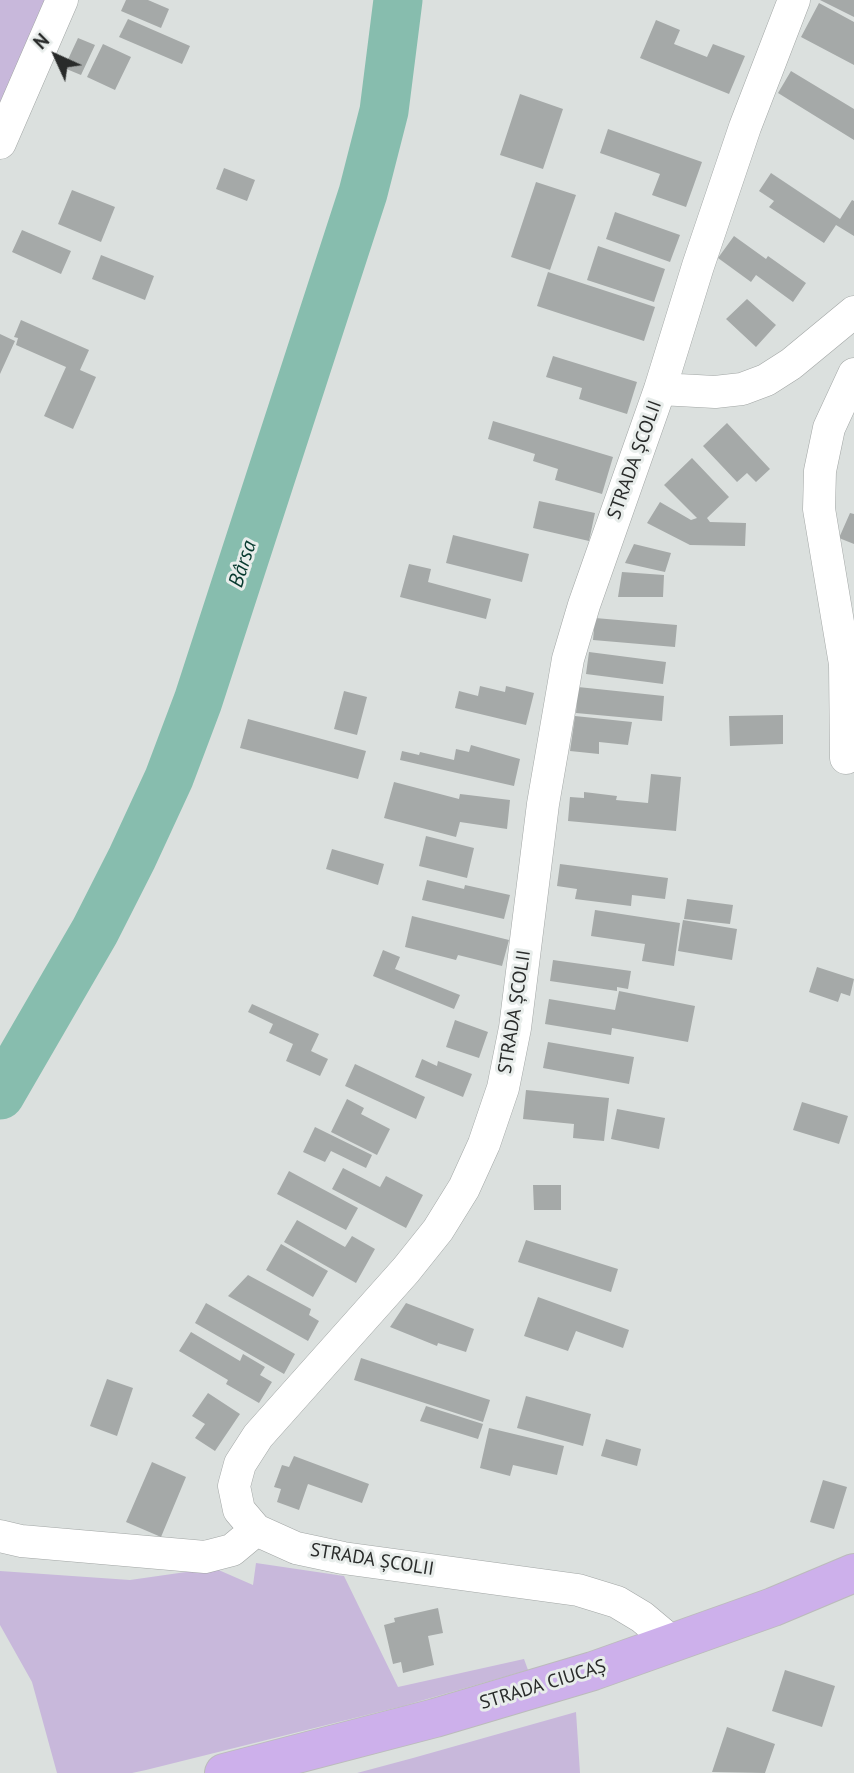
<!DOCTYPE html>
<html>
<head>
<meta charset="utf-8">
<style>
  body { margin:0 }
  #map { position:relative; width:854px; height:1773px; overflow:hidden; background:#dbe0de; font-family:"PT Sans",sans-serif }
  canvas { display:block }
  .north { position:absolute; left:21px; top:21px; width:70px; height:70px; -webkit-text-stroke:5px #e8edeb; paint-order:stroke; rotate:315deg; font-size:19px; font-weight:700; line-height:28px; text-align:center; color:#292b2a }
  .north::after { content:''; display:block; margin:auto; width:24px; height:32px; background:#292b2a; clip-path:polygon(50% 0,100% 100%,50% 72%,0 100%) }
</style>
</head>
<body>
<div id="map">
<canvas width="854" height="1773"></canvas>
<div class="north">N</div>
</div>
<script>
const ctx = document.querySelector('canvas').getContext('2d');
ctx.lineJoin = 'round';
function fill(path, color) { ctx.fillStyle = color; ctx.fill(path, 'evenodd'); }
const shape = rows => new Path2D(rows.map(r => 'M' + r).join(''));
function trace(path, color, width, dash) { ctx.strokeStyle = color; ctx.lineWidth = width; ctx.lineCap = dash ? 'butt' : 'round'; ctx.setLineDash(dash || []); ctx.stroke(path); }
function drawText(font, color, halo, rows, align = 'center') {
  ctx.font = font + ' "PT Sans",sans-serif'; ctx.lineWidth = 6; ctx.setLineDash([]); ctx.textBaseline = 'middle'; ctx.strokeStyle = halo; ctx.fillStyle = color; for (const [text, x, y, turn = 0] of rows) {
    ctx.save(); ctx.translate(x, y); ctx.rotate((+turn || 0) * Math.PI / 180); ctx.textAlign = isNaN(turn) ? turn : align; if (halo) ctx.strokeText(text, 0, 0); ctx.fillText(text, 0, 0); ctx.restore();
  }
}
fill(shape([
  [0,0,46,0,0,111],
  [256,1563,344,1576,398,1687,524,1659,528,1670,403,1706,146,1770,132,1773,57,1773,32,1682,0,1625,0,1571,130,1580,214,1568,253,1585],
  [576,1712,580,1773,357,1773,413,1758]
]), '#c8b8db');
trace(shape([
  [0,1095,95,931,132,858,169,778,198,701,363,193,384,111,398,0]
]), '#87bdae', 49);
fill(shape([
  [126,0,148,0,169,9,161,28,121,11],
  [820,0,854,0,854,17],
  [819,3,854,22,854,65,801,37],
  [128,19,190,46,182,64,119,37],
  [656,20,680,30,674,44,707,57,713,44,745,56,729,94,640,58],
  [78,38,95,45,81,75,64,68],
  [103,44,131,57,115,90,87,77],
  [791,71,854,109,854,140,778,93],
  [520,94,563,109,543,169,500,155],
  [608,129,702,162,686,207,652,195,660,174,600,153],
  [224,168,255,180,247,201,216,189],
  [771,173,840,219,852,200,854,201,854,236,836,225,824,243,769,207,774,201,759,191],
  [536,182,576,195,550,270,511,257],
  [72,190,115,207,101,242,58,224],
  [615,212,680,235,670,262,606,239],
  [22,230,71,251,61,274,12,252],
  [734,236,766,259,768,256,806,283,793,302,756,275,751,282,718,258],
  [598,246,665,269,654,302,587,280],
  [101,255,154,276,145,300,92,279],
  [548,272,655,307,644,341,537,306],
  [747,299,776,325,756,347,726,319],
  [21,320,89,350,80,370,96,377,73,429,44,416,66,367,16,345,18,338,14,337],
  [0,334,15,341,0,374],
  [553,356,637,382,627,414,579,399,582,388,546,377],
  [493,421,613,457,602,494,555,480,558,469,533,461,535,454,488,439],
  [727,423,770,469,756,482,747,473,737,482,703,446],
  [692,458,729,497,707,518,710,522,746,523,745,546,690,545,647,523,660,502,691,520,697,518,664,485],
  [539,501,595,513,589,541,533,528],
  [850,513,854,514,854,544,839,538],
  [453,535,529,554,522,582,446,563],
  [634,544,671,553,665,572,625,563],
  [409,564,431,569,428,582,491,599,486,619,400,597],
  [622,572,664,575,663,597,618,597],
  [595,618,677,625,675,647,593,640],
  [589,652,666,662,663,684,586,674],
  [480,686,505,692,506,686,534,693,526,725,455,708,459,691,478,696],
  [578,687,664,696,662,721,576,713],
  [344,691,367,697,357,735,334,729],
  [783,715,783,744,730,746,729,716],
  [575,716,632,722,628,745,599,742,599,754,570,751],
  [248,719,366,751,358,779,240,748],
  [471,745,520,759,514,786,400,760,402,751,419,755,420,752,454,760,456,749,469,752],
  [651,774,681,777,676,831,568,821,570,797,584,798,584,792,617,796,616,800,648,803],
  [394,782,459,799,460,794,510,800,507,829,460,822,456,837,384,818],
  [426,836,474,848,467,878,419,866],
  [332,849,384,864,378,885,326,869],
  [560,864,668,878,665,899,632,895,631,906,575,899,577,889,557,886],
  [427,880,464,889,465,885,510,895,504,919,422,900],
  [687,899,733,905,730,924,684,919],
  [595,910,680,923,674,966,642,961,645,944,591,936],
  [412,916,509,940,502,966,458,955,456,960,405,947],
  [683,920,737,929,732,960,678,951],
  [383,950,400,957,395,969,460,995,454,1009,373,976],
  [553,960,631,971,628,989,617,987,617,991,550,981],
  [817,967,854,979,850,996,841,993,838,1002,809,992],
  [619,991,695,1006,688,1042,612,1028,611,1035,545,1024,549,999,615,1010],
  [252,1004,319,1034,311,1051,328,1059,320,1076,286,1061,293,1044,269,1033,273,1024,248,1012],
  [455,1020,488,1032,479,1058,446,1047],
  [548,1042,634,1057,629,1084,543,1068],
  [422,1059,437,1066,438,1061,472,1074,463,1097,415,1077],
  [355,1064,425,1097,416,1119,345,1086],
  [526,1090,609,1098,604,1141,573,1138,574,1124,523,1119],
  [347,1099,364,1108,361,1114,390,1129,377,1155,331,1132],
  [802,1102,848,1116,839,1144,793,1130],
  [617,1109,665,1118,659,1149,611,1139],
  [315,1127,372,1155,366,1168,331,1151,325,1162,303,1152],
  [343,1168,380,1187,386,1176,423,1195,406,1228,332,1189],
  [289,1171,358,1208,346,1230,277,1194],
  [533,1185,561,1185,561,1210,534,1210],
  [297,1220,345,1247,352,1236,375,1249,356,1283,284,1242],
  [526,1240,618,1269,611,1292,518,1262],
  [281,1244,328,1271,313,1297,266,1270],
  [248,1275,311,1309,309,1315,319,1321,308,1341,228,1296],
  [538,1297,629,1330,623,1348,576,1331,568,1351,524,1336],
  [206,1303,295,1354,284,1374,195,1323],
  [406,1303,474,1329,466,1352,438,1343,437,1346,390,1327],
  [191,1332,240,1361,243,1354,265,1367,260,1375,272,1382,259,1403,226,1384,228,1380,179,1351],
  [361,1358,490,1400,483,1422,354,1380],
  [107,1379,133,1388,117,1436,90,1426],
  [208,1393,240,1414,215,1451,195,1438,205,1424,192,1416],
  [526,1396,591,1414,583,1446,517,1428],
  [426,1406,483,1424,478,1439,420,1421],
  [489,1428,564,1446,557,1475,513,1465,510,1476,480,1468],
  [606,1439,641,1449,637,1466,601,1456],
  [294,1456,369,1484,362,1503,308,1484,299,1510,277,1502,281,1489,274,1487,282,1465,289,1467],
  [152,1462,186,1477,161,1537,126,1522],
  [823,1480,847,1487,834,1529,810,1522],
  [438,1608,443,1633,428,1636,434,1665,403,1673,401,1662,393,1664,384,1625,395,1622,394,1618],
  [785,1670,835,1686,822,1727,772,1711],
  [727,1727,775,1744,765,1773,712,1772]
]), '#a5a9a8');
const minor = shape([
  [0,143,62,0],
  [660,389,715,392,742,389,766,380,791,364,854,312],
  [846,758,845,664,819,509,820,471,829,428,854,374],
  [0,1536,21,1541,205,1557,232,1550,256,1530],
  [673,1643,642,1617,617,1602,578,1590,343,1558,296,1548,256,1530,239,1510,234,1486,240,1464,258,1436,406,1270,438,1230,464,1188,484,1144,503,1088,515,1028,543,804,568,659,584,605,660,389,698,266,745,127,794,0]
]);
const primary = shape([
  [224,1773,435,1718,593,1671,773,1607,854,1573]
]);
trace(minor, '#a2a6a5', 33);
trace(primary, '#bbb', 40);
trace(minor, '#fff', 32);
trace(primary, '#cdb0eb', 38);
drawText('19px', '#292b2a', '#e8edeb', [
  ["STRADA ȘCOLII",635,460,-70],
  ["STRADA ȘCOLII",515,1012,-81],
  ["STRADA ȘCOLII",372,1560,9],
  ["STRADA CIUCAȘ",543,1685,-17]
]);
drawText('italic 21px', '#06392e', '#e8edeb', [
  ["Bârsa",243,564,-72]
]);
</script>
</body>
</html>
